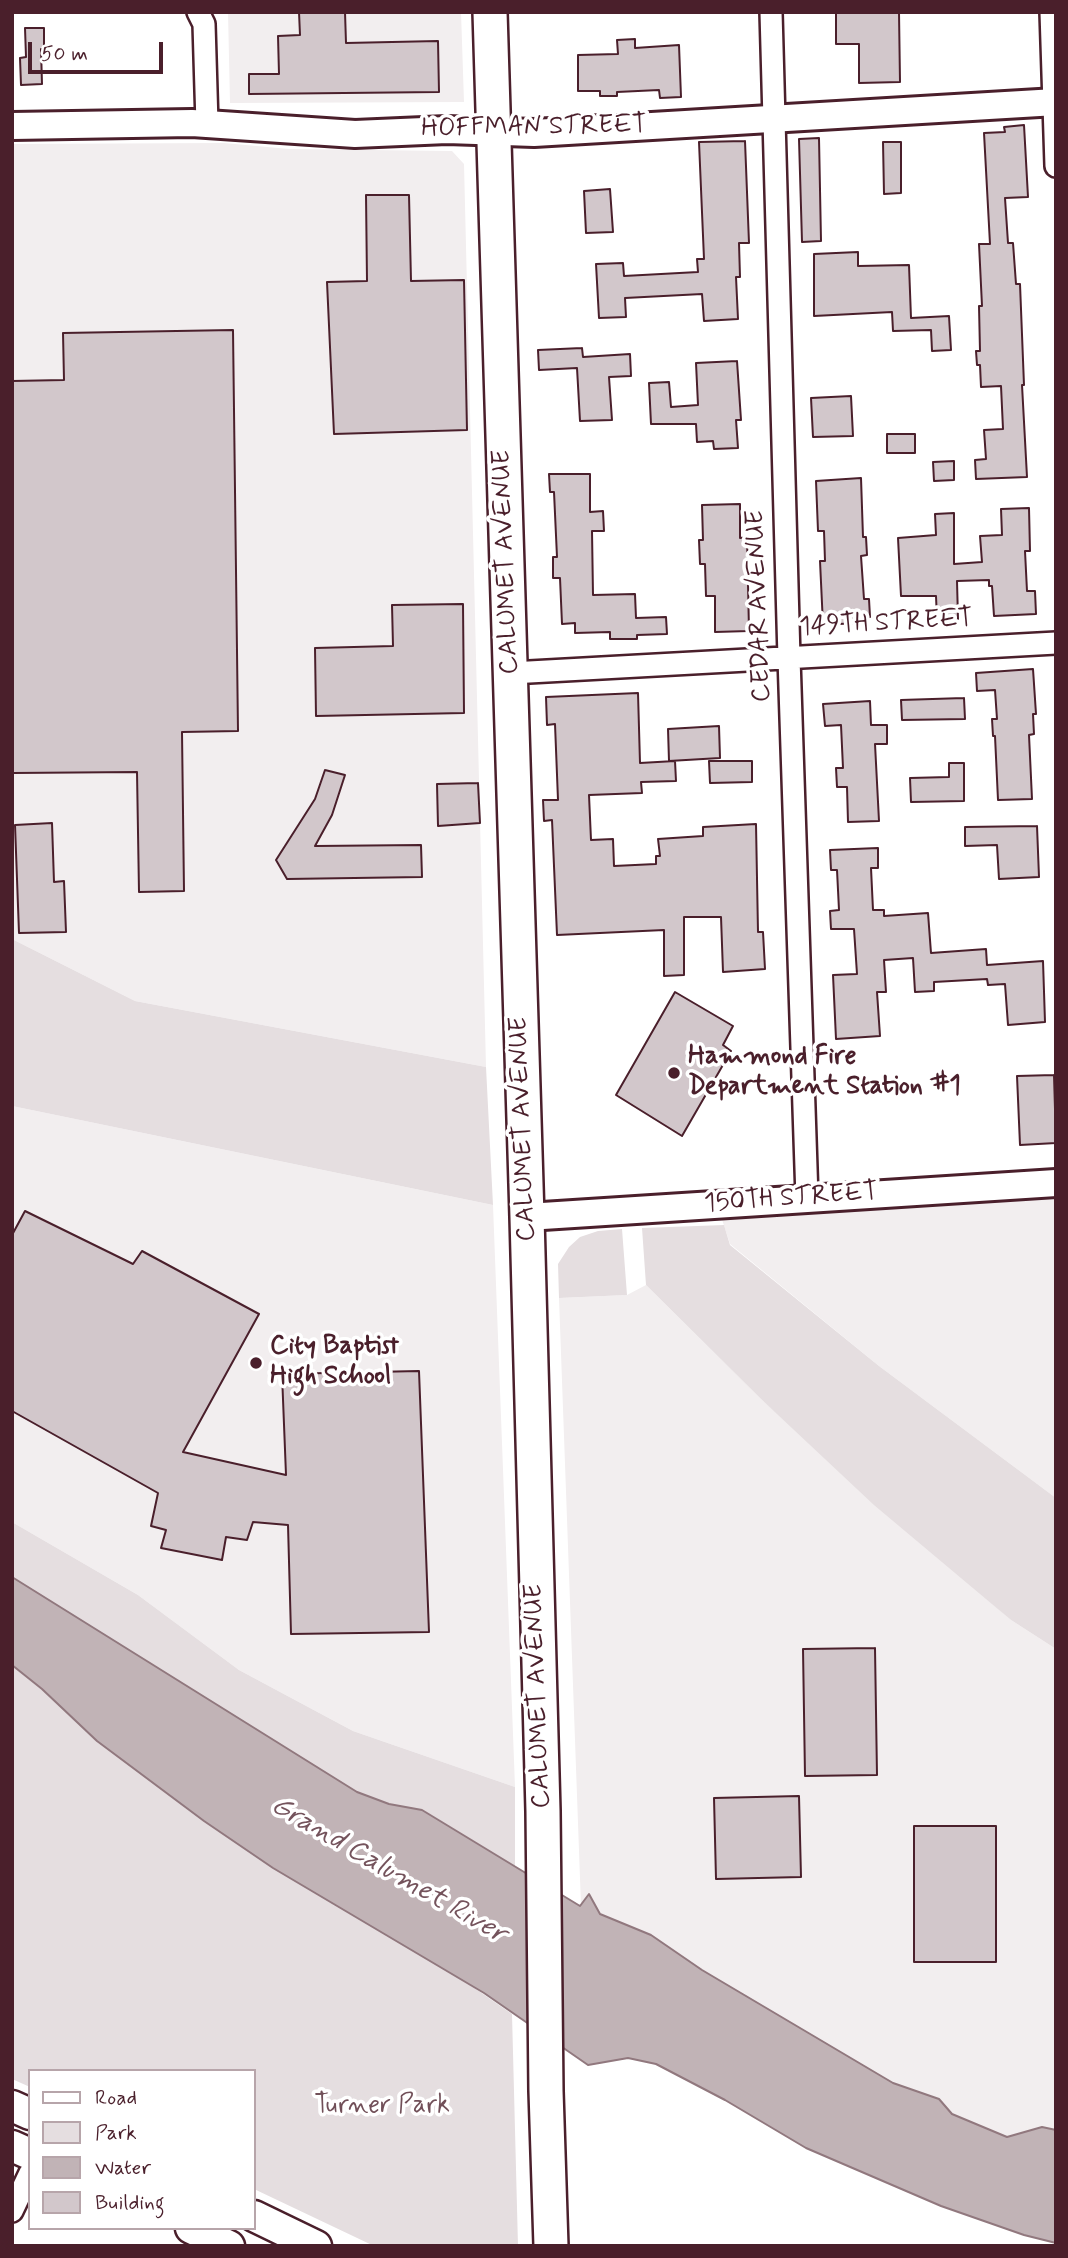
<!DOCTYPE html>
<html>
<head>
<meta charset="utf-8">
<style>
  body { margin:0 }
  #map { position:relative; width:1068px; height:2258px; overflow:hidden; background:#fff; font-family:Mynerve,sans-serif }
  canvas { display:block }
  .frame { position:absolute; inset:0; border:14px solid #4a1f2b; pointer-events:none }
  .legend { position:absolute; left:28px; top:2069px; width:228px; height:161px; box-sizing:border-box; background:#fff; border:2px solid #b7a5aa; margin:0; padding:9px 12px; list-style:none; font-size:21px; color:#4a1f2b }
  .legend li { display:flex; align-items:center; gap:14px; height:35px }
  .legend b { width:35px; border:2px solid #b7a5aa }
  .scale { position:absolute; left:28px; top:42px; width:135px; height:32px; box-sizing:border-box; border:4px solid #4a1f2b; border-top:0; padding-left:9px; font-size:21px; line-height:24px; white-space:nowrap; color:#4a1f2b; -webkit-text-stroke:5px #fff; paint-order:stroke }
</style>
</head>
<body>
<div id="map">
<canvas width="1068" height="2258"></canvas>
<div class="frame"></div>
<ul class="legend">
<li><b style="height:9px;background:#fff"></b>Road</li>
<li><b style="height:19px;background:#e5dee0"></b>Park</li>
<li><b style="height:19px;background:#c1b3b6"></b>Water</li>
<li><b style="height:19px;background:#d2c7cb"></b>Building</li>
</ul>
<div class="scale">50 m</div>
</div>
<script>
const ctx = document.querySelector('canvas').getContext('2d');
ctx.lineJoin = 'round';
function fill(path, color) { ctx.fillStyle = color; ctx.fill(path, 'evenodd'); }
const shape = rows => new Path2D(rows.map(r => 'M' + r).join(''));
function trace(path, color, width, dash) { ctx.strokeStyle = color; ctx.lineWidth = width; ctx.lineCap = dash ? 'butt' : 'round'; ctx.setLineDash(dash || []); ctx.stroke(path); }
function drawText(font, color, halo, rows, align = 'center') {
  ctx.font = font + ' Mynerve,sans-serif'; ctx.lineWidth = 7; ctx.setLineDash([]); ctx.textBaseline = 'middle'; ctx.strokeStyle = halo; ctx.fillStyle = color; for (const [text, x, y, turn = 0] of rows) {
    ctx.save(); ctx.translate(x, y); ctx.rotate((+turn || 0) * Math.PI / 180); ctx.textAlign = isNaN(turn) ? turn : align; if (halo) ctx.strokeText(text, 0, 0); ctx.fillText(text, 0, 0); ctx.restore();
  }
}
fill(shape([
  [228,12,461,12,464,102,230,103],
  [224,143,289,149,452,151,464,164,486,1067,135,1001,12,939,12,144],
  [12,1106,493,1205,515,1787,353,1731,239,1670,138,1595,12,1522],
  [1056,1184,1056,1498,879,1366,730,1244,717,1204],
  [646,1285,761,1399,1011,1620,1056,1649,1056,2130,1042,2127,1008,2137,951,2114,939,2099,893,2083,702,1970,651,1935,600,1914,588,1894,581,1906,559,1298,627,1295]
]), '#f2eeef');
fill(shape([
  [12,939,135,1001,486,1067,493,1205,12,1106],
  [724,1225,730,1245,879,1366,1056,1498,1056,1649,1011,1620,874,1505,761,1399,646,1285,642,1228],
  [622,1229,627,1295,559,1298,558,1264,569,1247,580,1237,598,1231],
  [12,1522,138,1595,239,1670,353,1731,515,1787,515,1866,423,1810,389,1804,357,1792,12,1577],
  [12,1665,42,1689,512,2014,518,2246,374,2246,254,2189,254,2071,30,2071,30,2087,12,2079]
]), '#e5dee0');
const water = shape([
  [12,1577,357,1792,389,1804,422,1810,580,1906,589,1894,600,1914,651,1935,702,1970,893,2083,939,2099,952,2114,1007,2137,1042,2127,1056,2130,1056,2243,1024,2235,941,2206,806,2148,725,2100,656,2064,628,2058,588,2065,484,1993,273,1868,204,1821,97,1741,42,1689,12,1665,12,1577]
]);
fill(water, '#c1b3b6');
trace(water, '#91787e', 2);
const building = shape([
  [299,12,345,12,346,43,438,41,439,92,249,94,249,74,279,74,278,36,300,35,299,12],
  [836,12,899,12,900,82,859,83,859,44,836,44,836,12],
  [25,28,44,28,44,49,41,49,42,84,21,85,20,58,26,57,25,28],
  [635,39,635,48,679,45,681,97,660,98,659,90,617,92,617,96,600,96,600,91,578,91,578,55,618,54,617,40,635,39],
  [1024,125,1028,197,1005,198,1008,243,1013,243,1016,284,1020,284,1024,385,1022,385,1027,477,976,479,975,460,986,459,984,430,1003,429,1001,386,981,387,980,365,977,365,976,351,980,351,979,306,982,306,979,244,990,244,984,133,1005,132,1004,127,1024,125],
  [819,138,821,241,802,242,799,139,819,138],
  [745,141,749,243,739,243,740,277,736,277,738,319,704,321,702,294,625,298,626,317,599,318,596,264,623,263,624,276,698,272,697,259,704,259,699,142,745,141],
  [883,142,901,142,901,193,884,194,883,142],
  [610,189,613,232,586,233,584,191,610,189],
  [366,195,409,195,411,281,464,280,467,430,334,434,327,282,367,281,366,195],
  [858,252,858,266,909,265,911,318,949,316,951,350,932,351,931,330,893,331,892,312,814,316,814,254,858,252],
  [233,330,238,731,182,732,184,891,139,892,137,772,13,773,12,381,64,380,63,333,233,330],
  [582,348,583,357,630,354,631,376,609,377,612,420,580,421,577,368,539,370,538,350,582,348],
  [737,361,741,420,736,420,738,448,714,449,713,441,697,442,696,424,651,424,649,383,669,382,671,407,698,405,696,363,737,361],
  [851,396,853,436,813,437,811,398,851,396],
  [887,434,915,434,915,453,887,453,887,434],
  [954,461,954,480,934,481,933,462,954,461],
  [549,474,590,474,590,512,603,511,604,531,592,531,593,595,635,594,636,618,666,617,667,634,637,635,637,639,610,639,610,632,575,633,575,623,562,624,560,578,553,578,553,557,557,557,554,492,550,492,549,474],
  [861,478,863,537,866,537,867,555,861,556,864,599,869,599,870,617,856,618,856,623,823,625,820,561,825,561,824,531,818,531,816,481,861,478],
  [740,504,740,538,747,537,749,631,715,632,715,596,706,596,705,564,700,564,699,540,703,540,702,505,740,504],
  [1029,508,1030,551,1025,551,1027,591,1035,591,1036,614,994,616,992,586,989,586,989,580,957,581,958,619,937,620,936,596,901,596,898,538,936,535,935,514,954,513,954,564,982,562,980,536,1002,535,1001,509,1029,508],
  [463,604,464,713,316,716,315,648,393,646,392,605,463,604],
  [1033,669,1036,714,1033,714,1034,734,1029,735,1032,799,998,800,995,736,993,736,992,719,997,719,995,690,977,691,976,673,1033,669],
  [638,693,640,763,675,761,676,781,641,782,642,793,589,795,591,840,613,839,614,866,656,864,656,856,660,856,658,839,703,836,703,827,756,824,758,932,763,932,765,969,723,972,721,917,684,917,684,975,664,976,664,930,557,935,552,820,544,821,543,800,558,800,555,724,547,725,546,697,638,693],
  [964,698,965,719,902,720,901,700,964,698],
  [870,701,871,725,887,725,887,744,875,744,879,821,848,822,847,787,837,787,836,768,843,768,841,725,825,726,823,704,870,701],
  [719,726,720,758,669,761,668,729,719,726],
  [709,761,752,761,752,782,710,783,709,761],
  [949,763,964,763,964,801,911,802,910,778,949,777,949,763],
  [325,770,345,775,332,815,315,846,421,845,422,877,287,879,276,860,315,799,325,770],
  [478,783,480,823,438,826,437,784,478,783],
  [52,823,54,882,64,881,66,932,19,933,15,825,52,823],
  [1037,826,1039,877,999,879,997,845,965,846,965,827,1037,826],
  [878,848,878,868,871,868,873,910,884,910,884,916,928,913,931,953,986,949,987,965,1043,961,1045,1022,1008,1025,1005,984,988,985,987,979,934,982,934,991,915,992,913,958,884,960,886,992,877,992,880,1036,836,1039,833,975,857,974,854,929,831,929,830,911,839,910,837,870,831,870,830,850,878,848],
  [675,992,733,1026,723,1045,731,1051,682,1136,616,1095,675,992],
  [1054,1075,1056,1143,1020,1145,1017,1076,1054,1075],
  [25,1211,133,1264,142,1251,259,1314,183,1452,286,1475,282,1374,419,1371,429,1632,291,1634,288,1525,253,1522,247,1540,226,1537,222,1560,161,1548,166,1530,151,1526,158,1493,12,1411,12,1235,25,1211],
  [875,1648,877,1775,805,1776,803,1649,875,1648],
  [799,1796,801,1877,716,1879,714,1798,799,1796],
  [914,1826,996,1826,996,1962,914,1962,914,1826]
]);
fill(building, '#d2c7cb');
trace(building, '#4a1f2b', 2);
const minor = shape([
  [198,12,204,24,207,124],
  [771,12,789,658,807,1198],
  [1051,12,1056,166],
  [511,673,1056,643],
  [12,2211,30,2173]
]);
const tertiary = shape([
  [12,126,192,123,355,134,447,130,534,133,1056,102],
  [527,1217,1056,1183]
]);
const secondary = shape([
  [12,2106,30,2114],
  [12,2146,30,2154],
  [254,2216,316,2246],
  [191,2228,229,2246]
]);
const primary = shape([
  [490,12,527,1217,543,1811,546,2091,551,2246]
]);
trace(minor, '#4a1f2b', 26);
trace(tertiary, '#4a1f2b', 32);
trace(secondary, '#4a1f2b', 35);
trace(primary, '#4a1f2b', 38);
trace(minor, '#fff', 21);
trace(tertiary, '#fff', 26);
trace(secondary, '#fff', 30);
trace(primary, '#fff', 33);
for (const [x, y, r, color] of [
  [674,1073,7,"#4a1f2b"],
  [256,1363,7,"#4a1f2b"]
]) { const dot = new Path2D(); dot.arc(x, y, r, 0, 2 * Math.PI); ctx.fillStyle = color; ctx.fill(dot); trace(dot, '#fff', 2.5); }
drawText('26px', '#4a1f2b', '#fff', [
  ["HOFFMAN STREET",534,128,-1],
  ["CALUMET AVENUE",507,562,-92],
  ["CEDAR AVENUE",760,606,-92],
  ["149TH STREET",886,624,-3],
  ["CALUMET AVENUE",524,1129,-92],
  ["150TH STREET",791,1199,-4],
  ["CALUMET AVENUE",539,1696,-92]
]);
drawText('bold 26px', '#4a1f2b', '#fff', [
  ["Hammond Fire",688,1058],
  ["Department Station #1",688,1088],
  ["City Baptist",270,1348],
  ["High School",270,1378]
], 'left');
drawText('26px', '#714f58', '#fff', [
  ["Turner Park",382,2107]
]);
drawText('italic 28px', '#74535c', '#fff', [
  ["Grand Calumet River",388,1871,30]
]);
</script>
</body>
</html>
